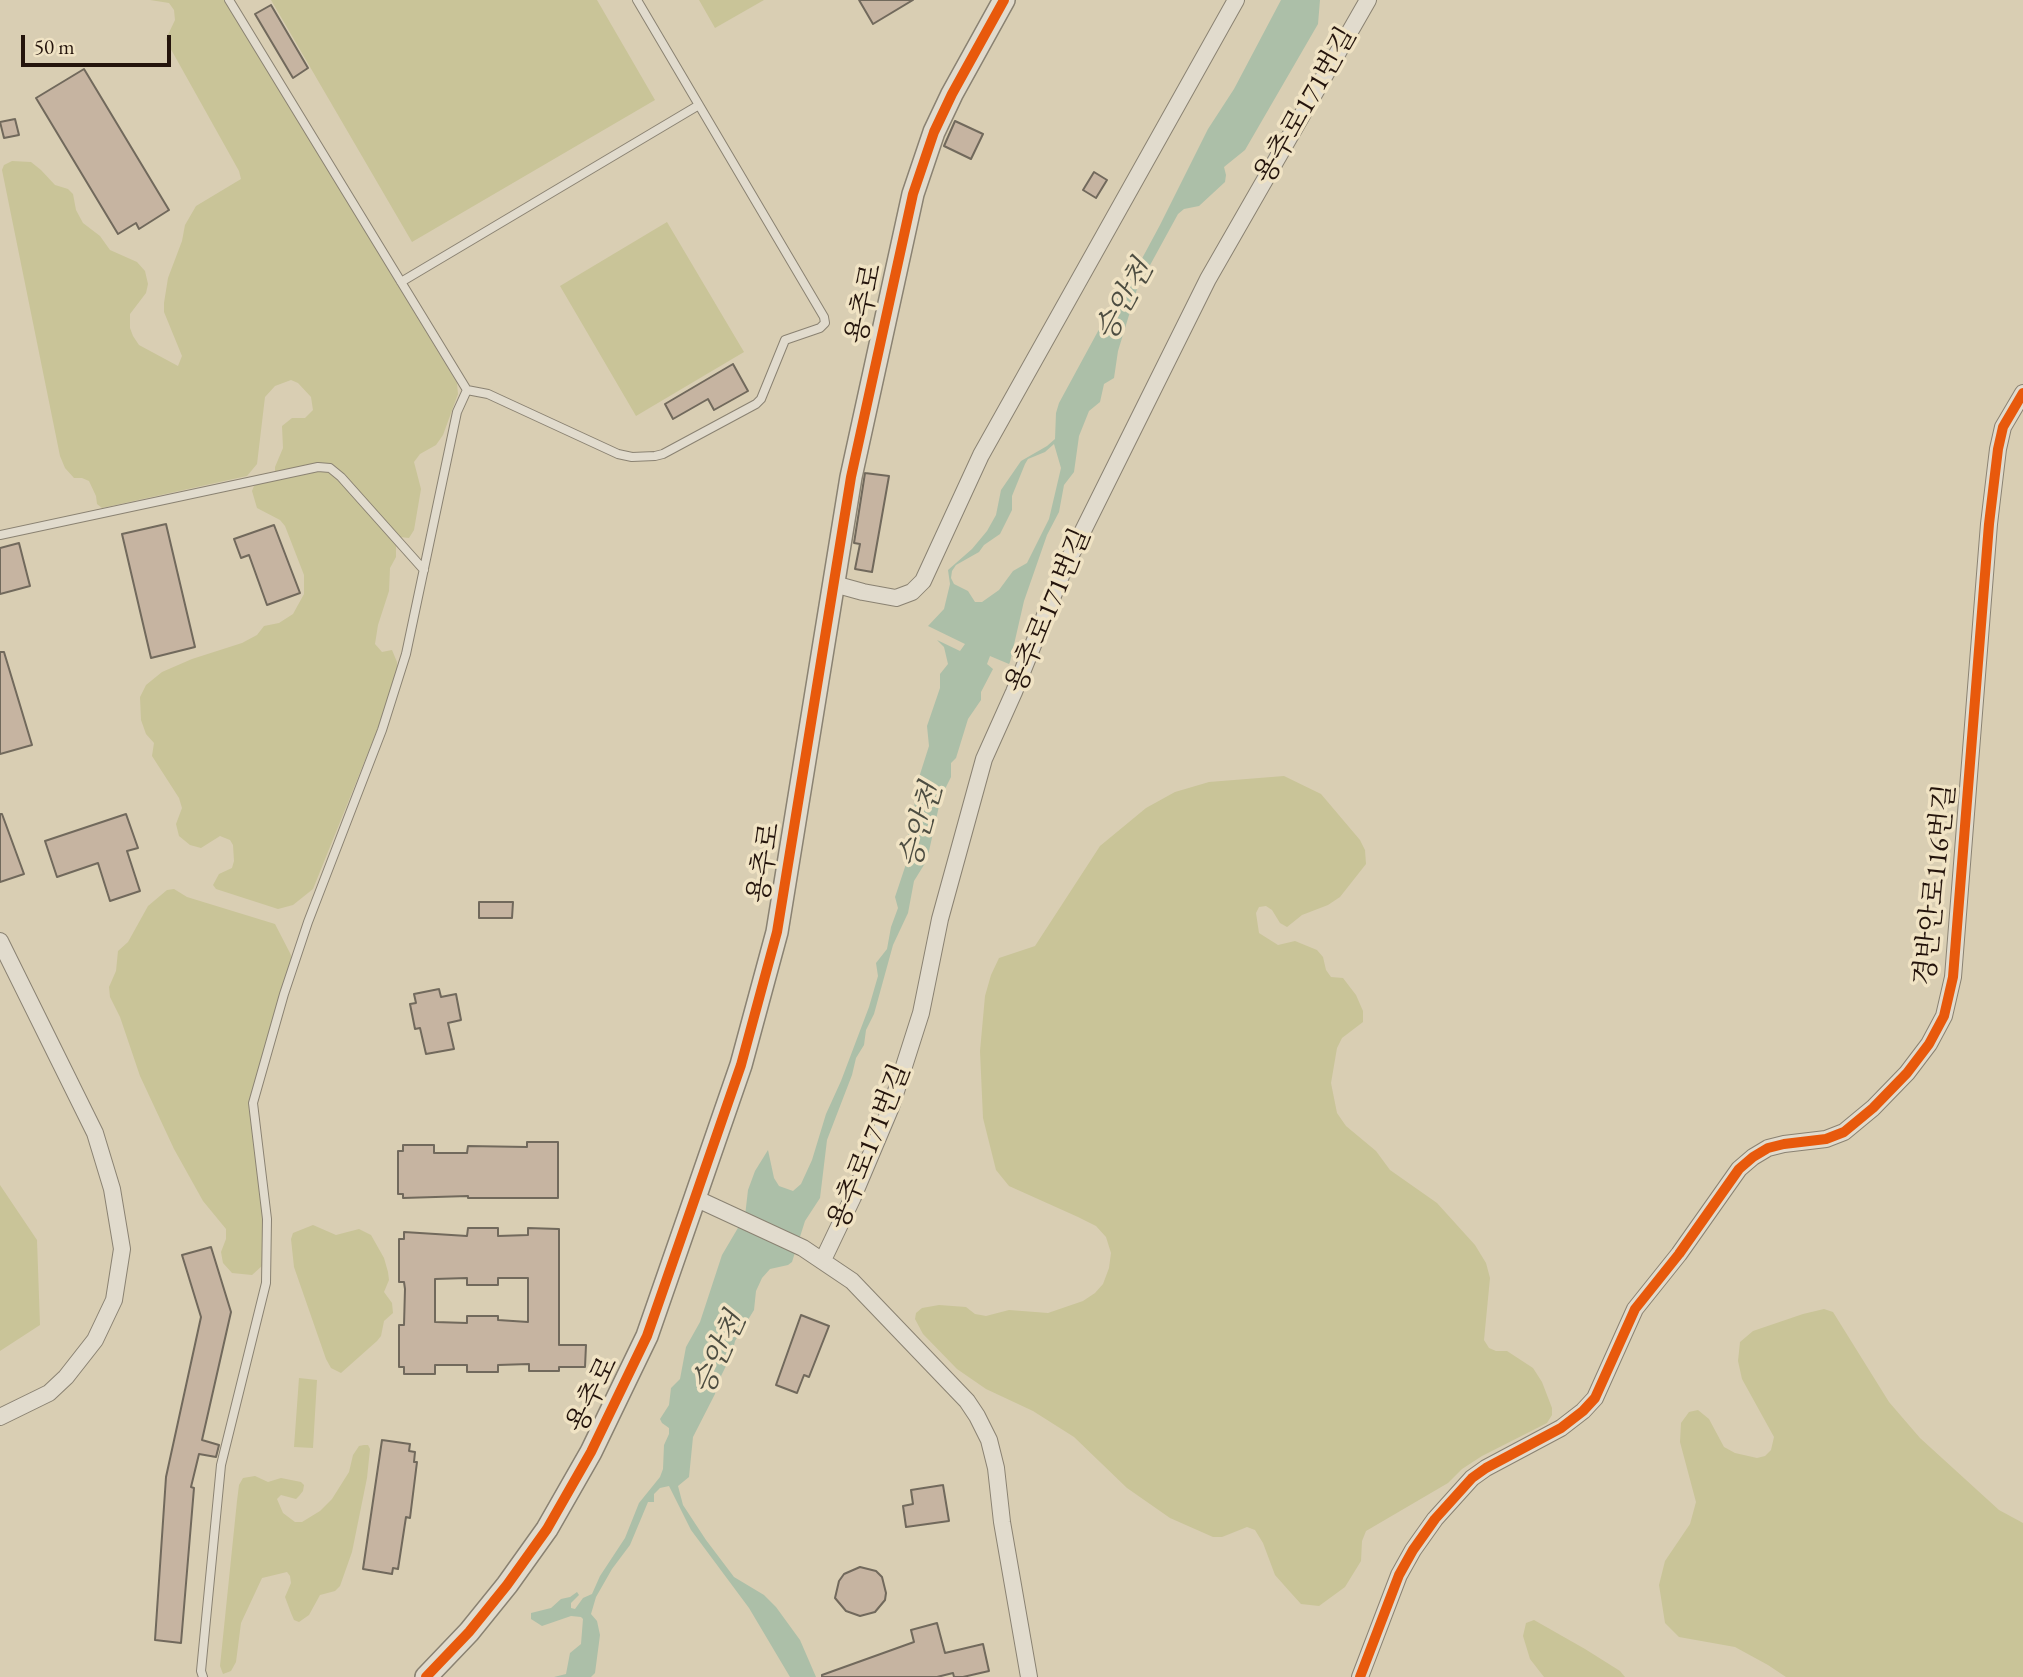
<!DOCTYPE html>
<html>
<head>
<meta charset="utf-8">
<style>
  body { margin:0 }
  #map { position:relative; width:2023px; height:1677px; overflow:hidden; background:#d9ceb3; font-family:"EB Garamond",serif }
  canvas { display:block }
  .scale { position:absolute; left:21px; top:35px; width:150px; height:32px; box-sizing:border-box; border:4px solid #24140c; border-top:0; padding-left:9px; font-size:21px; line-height:24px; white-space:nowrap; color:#24140c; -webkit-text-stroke:5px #f0e3c4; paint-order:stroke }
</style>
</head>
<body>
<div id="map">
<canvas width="2023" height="1677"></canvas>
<div class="scale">50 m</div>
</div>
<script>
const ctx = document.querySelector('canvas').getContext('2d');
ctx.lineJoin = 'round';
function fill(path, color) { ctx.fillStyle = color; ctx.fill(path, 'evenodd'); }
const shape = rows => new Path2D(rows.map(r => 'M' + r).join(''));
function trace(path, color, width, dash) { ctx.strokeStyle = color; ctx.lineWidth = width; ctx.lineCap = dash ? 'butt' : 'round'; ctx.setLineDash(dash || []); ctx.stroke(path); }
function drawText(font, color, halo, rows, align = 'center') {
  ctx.font = font + ' "EB Garamond","Noto Serif KR",serif'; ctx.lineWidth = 7; ctx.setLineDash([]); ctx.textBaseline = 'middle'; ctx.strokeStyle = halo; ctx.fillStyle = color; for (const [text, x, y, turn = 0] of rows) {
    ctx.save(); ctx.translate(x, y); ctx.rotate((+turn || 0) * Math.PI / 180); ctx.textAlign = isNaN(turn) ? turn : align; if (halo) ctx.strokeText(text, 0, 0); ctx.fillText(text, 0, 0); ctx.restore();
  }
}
fill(shape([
  [150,0,225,0,457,383,458,394,443,435,436,445,420,454,414,462,421,489,414,530,409,538,400,537,332,465,319,463,275,473,275,467,283,448,282,426,292,418,305,418,313,410,311,397,298,383,291,380,275,386,265,397,257,464,247,476,102,508,97,504,96,496,89,481,82,478,74,478,65,468,60,456,2,170,4,165,12,161,31,162,41,170,55,185,68,189,73,194,76,210,83,223,100,236,110,250,137,262,145,271,148,284,146,293,130,314,130,328,133,336,139,345,178,366,182,356,164,312,164,303,168,278,182,241,185,225,196,206,241,179,239,171,168,44,166,39,175,20,174,10,169,3],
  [271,0,597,0,655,100,412,242],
  [699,0,764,0,715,28],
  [667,222,744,352,636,416,560,286],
  [328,471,338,479,396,545,396,557,390,568,389,591,378,625,375,644,382,652,392,650,397,662,397,671,378,728,313,889,293,905,278,909,216,889,213,885,219,874,232,868,234,861,233,845,230,840,220,836,201,848,190,845,179,836,176,824,182,808,179,798,152,756,154,743,146,734,141,720,140,697,146,685,162,672,192,659,242,643,257,635,264,626,279,623,293,614,304,594,304,575,285,526,280,520,257,508,252,491,254,486,258,484,317,472],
  [1284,776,1321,794,1360,840,1365,850,1366,864,1340,897,1328,905,1302,915,1287,927,1280,923,1272,910,1266,906,1259,907,1256,913,1259,933,1278,945,1295,941,1317,950,1323,957,1326,970,1331,977,1343,978,1356,995,1363,1011,1363,1022,1342,1038,1337,1048,1331,1083,1337,1113,1346,1126,1376,1151,1390,1170,1437,1203,1475,1245,1486,1263,1490,1278,1484,1340,1489,1348,1496,1351,1507,1351,1533,1368,1542,1382,1552,1408,1552,1415,1547,1423,1482,1456,1462,1469,1448,1483,1366,1531,1362,1541,1361,1561,1345,1587,1319,1606,1301,1604,1291,1593,1275,1575,1263,1543,1255,1530,1247,1527,1222,1537,1213,1537,1170,1518,1127,1488,1074,1437,1033,1411,986,1389,957,1369,923,1334,915,1319,916,1313,922,1308,939,1305,966,1307,975,1314,986,1316,1009,1310,1048,1313,1083,1301,1095,1293,1103,1284,1109,1268,1111,1253,1106,1237,1096,1226,1078,1217,1009,1186,996,1170,983,1118,980,1051,985,996,991,975,999,958,1035,946,1100,846,1146,808,1175,792,1209,782],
  [174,889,187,897,275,924,291,955,291,962,249,1102,263,1218,262,1266,252,1275,232,1273,223,1263,221,1252,226,1239,226,1229,203,1201,174,1149,140,1076,120,1017,110,997,109,987,116,971,118,951,128,942,148,906,167,890],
  [0,1185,37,1240,40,1325,0,1351],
  [313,1225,336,1235,359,1229,371,1235,384,1258,388,1272,389,1280,384,1292,392,1303,393,1313,384,1321,381,1336,377,1341,341,1373,331,1368,326,1359,294,1267,291,1239,293,1233],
  [1824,1309,1833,1312,1889,1402,1920,1438,1999,1510,2023,1523,2023,1677,1786,1677,1768,1665,1735,1647,1679,1637,1665,1623,1659,1585,1665,1561,1690,1524,1696,1502,1680,1442,1681,1423,1689,1412,1698,1410,1709,1419,1724,1447,1735,1453,1757,1458,1765,1456,1771,1450,1774,1437,1742,1379,1738,1361,1740,1342,1753,1331,1803,1314],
  [299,1378,317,1380,313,1448,294,1447],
  [364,1445,368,1445,370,1449,367,1478,352,1552,340,1586,335,1591,320,1595,309,1615,299,1622,294,1620,291,1613,285,1597,291,1583,290,1576,287,1572,262,1578,241,1623,236,1662,231,1671,223,1674,220,1666,237,1501,239,1485,243,1478,255,1476,268,1482,281,1478,301,1482,304,1485,303,1491,299,1496,296,1499,281,1495,277,1499,283,1513,295,1522,302,1522,320,1511,332,1499,349,1472,353,1455,359,1446],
  [1534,1620,1585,1649,1620,1671,1625,1677,1544,1677,1530,1659,1523,1636,1526,1623]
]), '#c9c498');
fill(shape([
  [1281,0,1320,0,1318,24,1245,150,1224,167,1226,175,1225,182,1199,206,1184,209,1178,214,1137,289,1118,351,1114,378,1104,384,1100,402,1089,411,1079,436,1074,472,1064,485,1059,512,1047,535,1024,601,1010,662,1009,664,990,656,987,664,993,669,981,692,981,700,968,719,956,758,951,763,951,777,941,797,927,860,914,881,908,913,893,945,874,1014,866,1030,864,1045,856,1058,852,1075,827,1140,820,1198,805,1221,792,1262,788,1265,770,1269,762,1278,756,1291,754,1310,735,1341,732,1354,717,1384,715,1394,693,1437,689,1477,678,1486,683,1505,706,1540,734,1577,764,1595,776,1607,800,1640,816,1677,790,1677,749,1608,691,1530,669,1486,660,1488,654,1494,654,1502,648,1502,630,1545,612,1569,596,1597,591,1614,597,1621,600,1635,595,1673,591,1677,554,1677,566,1674,570,1653,581,1644,583,1619,581,1617,571,1616,542,1626,531,1619,531,1613,551,1608,561,1599,570,1597,577,1592,579,1595,571,1603,571,1608,575,1609,583,1598,592,1594,600,1576,625,1538,639,1503,660,1477,663,1469,664,1445,669,1434,669,1428,662,1423,660,1419,669,1405,671,1388,680,1379,686,1347,700,1322,722,1255,745,1216,748,1190,755,1171,768,1150,774,1178,779,1186,793,1191,801,1184,812,1160,826,1114,841,1081,869,1007,878,976,876,963,887,949,891,927,898,908,895,897,906,864,908,835,914,817,915,790,929,746,927,726,940,688,940,674,948,664,944,647,937,640,960,651,965,644,928,626,944,609,950,584,948,570,972,549,987,531,996,515,1001,490,1021,461,1047,446,1055,439,1056,413,1059,403,1116,298,1131,279,1160,225,1208,129,1234,89],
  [1054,444,1061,468,1049,519,1027,563,1013,571,999,590,982,602,975,602,968,591,954,584,951,578,952,571,956,565,979,552,984,545,1000,534,1012,510,1012,496,1025,464,1028,459,1045,452]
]), '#acbfa8');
const building = shape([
  [859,0,913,0,873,24,859,0],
  [271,5,308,68,293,78,255,14,271,5],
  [84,69,169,210,139,229,136,223,118,234,36,98,84,69],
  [15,119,19,135,4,138,0,122,15,119],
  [955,121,983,134,971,159,944,146,955,121],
  [1094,172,1107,180,1096,198,1083,190,1094,172],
  [733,364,748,391,714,410,708,399,673,419,665,404,733,364],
  [865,473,889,476,872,572,855,569,860,544,854,543,865,473],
  [166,524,195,647,151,658,122,534,166,524],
  [274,525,300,593,267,605,249,555,241,558,234,539,274,525],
  [19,543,30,586,0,594,0,548,19,543],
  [0,652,4,652,32,745,0,754,0,652],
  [0,814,2,814,24,874,0,882,0,814],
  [126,814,138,848,127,851,140,891,110,901,98,863,57,877,45,841,126,814],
  [479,902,513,902,512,918,479,918,479,902],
  [439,989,441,997,456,994,461,1020,448,1023,454,1049,426,1054,420,1028,415,1029,410,1004,416,1003,414,994,439,989],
  [527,1142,558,1142,558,1198,468,1198,468,1196,403,1198,403,1194,398,1194,398,1151,403,1151,403,1145,434,1145,434,1153,467,1153,468,1146,527,1147,527,1142],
  [468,1228,498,1228,498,1236,528,1235,528,1228,559,1229,559,1345,586,1345,585,1367,559,1367,559,1371,529,1371,529,1364,498,1365,498,1372,467,1372,467,1365,435,1365,435,1374,404,1374,404,1367,399,1367,399,1325,404,1325,405,1289,404,1282,399,1282,399,1239,404,1239,404,1232,467,1236,468,1228],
  [467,1278,467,1285,498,1285,498,1278,528,1278,528,1322,498,1320,498,1316,467,1316,467,1323,435,1322,435,1279,467,1278],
  [211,1247,231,1312,202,1440,219,1445,216,1457,199,1454,191,1487,194,1488,181,1643,155,1640,166,1477,201,1317,182,1255,211,1247],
  [801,1315,829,1326,809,1377,804,1375,797,1393,776,1385,801,1315],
  [382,1440,410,1444,409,1451,415,1452,414,1462,417,1462,410,1518,406,1517,398,1569,393,1568,392,1574,363,1569,382,1440],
  [943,1485,949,1521,906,1527,903,1506,913,1504,911,1490,943,1485],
  [860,1567,876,1571,882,1577,886,1593,885,1600,875,1612,860,1616,846,1611,835,1598,839,1581,844,1574,860,1567],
  [937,1623,945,1653,983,1644,989,1671,963,1677,954,1677,953,1673,937,1677,822,1677,822,1675,914,1642,911,1630,937,1623]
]);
fill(building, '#c6b4a1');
trace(building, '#71695c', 2);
const service = shape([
  [229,0,467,390],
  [401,282,699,105],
  [0,535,318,467,330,468,341,477,424,570],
  [203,1677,201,1671,221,1465,266,1283,267,1219,253,1103,284,994,308,922,382,730,406,654,457,412,467,390,488,394,618,454,632,457,655,456,663,454,756,404,761,399,785,340,820,328,825,323,824,317,637,0]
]);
const minor = shape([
  [834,584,863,592,896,598,912,592,923,581,981,455,1236,0],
  [0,941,95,1133,112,1189,122,1249,114,1300,95,1340,66,1377,49,1393,0,1417],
  [695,1198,803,1248,852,1281,967,1401,977,1416,989,1440,996,1468,1002,1522,1029,1677],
  [823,1260,853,1197,891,1107,921,1013,940,919,984,759,1014,692,1063,571,1208,279,1368,0],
  [1360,1677,1399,1575,1413,1550,1435,1519,1472,1478,1486,1468,1561,1428,1583,1411,1595,1398,1635,1309,1679,1254,1739,1169,1753,1157,1768,1148,1784,1144,1826,1139,1844,1132,1873,1108,1907,1073,1929,1044,1944,1016,1953,977,1989,524,1998,449,2003,427,2023,393]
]);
const tertiary = shape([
  [426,1677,469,1632,507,1585,547,1529,591,1452,647,1336,695,1198,741,1065,777,932,851,477,913,194,934,132,952,94,1004,0]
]);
trace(service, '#8a8272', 10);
trace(minor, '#8a8272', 18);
trace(tertiary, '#8a8272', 24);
trace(service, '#e1dbcd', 8);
trace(minor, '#e1dbcd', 16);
trace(tertiary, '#e1dbcd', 21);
trace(shape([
  [426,1677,469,1632,507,1585,547,1529,591,1452,647,1336,695,1198,741,1065,777,932,851,477,913,194,934,132,952,94,1004,0],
  [1360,1677,1399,1575,1413,1550,1435,1519,1472,1478,1486,1468,1561,1428,1583,1411,1595,1398,1635,1309,1679,1254,1739,1169,1753,1157,1768,1148,1784,1144,1826,1139,1844,1132,1873,1108,1907,1073,1929,1044,1944,1016,1953,977,1989,524,1998,449,2003,427,2023,393]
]), '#e8590c', 10);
drawText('28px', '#24140c', '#f0e3c4', [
  ["용추로171번길",1306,106,-60],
  ["용추로",865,304,-78],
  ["용추로171번길",1049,611,-67],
  ["용추로",765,863,-81],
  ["경반안로116번길",1936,885,-84],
  ["용추로171번길",870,1147,-68],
  ["용추로",593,1395,-64]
]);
drawText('italic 30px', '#4d4d41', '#f0e3c4', [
  ["승안천",1125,301,-61],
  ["승안천",922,826,-74],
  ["승안천",720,1354,-65]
]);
</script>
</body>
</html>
